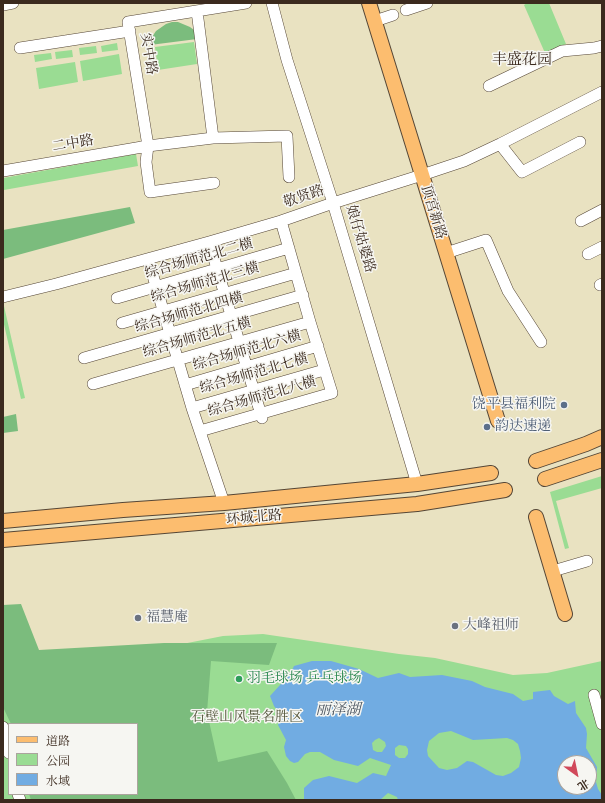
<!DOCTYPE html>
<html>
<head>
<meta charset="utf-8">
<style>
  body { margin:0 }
  #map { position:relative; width:605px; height:803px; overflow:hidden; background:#e9e2c1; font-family:"IM FELL Great Primer","Noto Serif SC",serif }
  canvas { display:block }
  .frame { position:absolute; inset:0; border:4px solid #3b2a1e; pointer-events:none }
  .legend { position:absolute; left:8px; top:723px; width:130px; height:72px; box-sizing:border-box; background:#f6f6f2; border:1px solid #aba49d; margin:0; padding:5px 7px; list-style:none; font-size:12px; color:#3b2a1e }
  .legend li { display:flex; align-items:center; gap:8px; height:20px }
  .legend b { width:20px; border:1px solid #aba49d }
  .north { position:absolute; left:557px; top:755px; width:40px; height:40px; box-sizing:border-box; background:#f6f6f2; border:1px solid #aba49d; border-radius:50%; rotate:147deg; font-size:11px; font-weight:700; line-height:16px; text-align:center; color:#3b2a1e }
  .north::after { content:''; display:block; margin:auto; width:14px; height:18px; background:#d1495b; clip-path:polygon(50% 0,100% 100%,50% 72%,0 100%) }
</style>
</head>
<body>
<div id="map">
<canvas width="605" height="803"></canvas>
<div class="frame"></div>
<ul class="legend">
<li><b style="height:5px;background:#fcbd6f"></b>道路</li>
<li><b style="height:11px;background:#9adc93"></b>公园</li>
<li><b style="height:11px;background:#71ace2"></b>水域</li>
</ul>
<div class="north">北</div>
</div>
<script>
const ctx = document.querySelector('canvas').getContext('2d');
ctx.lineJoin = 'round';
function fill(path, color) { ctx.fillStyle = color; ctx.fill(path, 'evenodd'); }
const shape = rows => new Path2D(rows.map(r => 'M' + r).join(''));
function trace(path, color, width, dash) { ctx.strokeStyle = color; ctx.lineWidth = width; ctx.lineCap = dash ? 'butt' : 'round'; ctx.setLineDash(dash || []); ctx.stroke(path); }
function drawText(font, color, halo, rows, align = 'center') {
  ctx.font = font + ' "IM FELL Great Primer","Noto Serif SC",serif'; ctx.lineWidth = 3; ctx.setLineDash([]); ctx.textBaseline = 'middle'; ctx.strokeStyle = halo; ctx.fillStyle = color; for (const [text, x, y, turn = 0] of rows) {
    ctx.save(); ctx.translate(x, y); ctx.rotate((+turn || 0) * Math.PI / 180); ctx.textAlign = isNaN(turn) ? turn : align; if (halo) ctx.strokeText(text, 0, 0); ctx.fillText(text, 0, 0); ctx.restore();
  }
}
fill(shape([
  [527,3,549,3,566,44,545,53,524,5],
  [194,42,197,64,158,70,155,47],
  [117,43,118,50,102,52,101,46],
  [96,46,97,53,80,55,79,48],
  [72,50,73,57,56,59,55,52],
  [51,53,52,59,35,62,34,55],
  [119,54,122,74,83,81,80,61],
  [75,62,78,82,39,89,36,68],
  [136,154,138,166,4,190,3,178],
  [3,306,4,306,25,398,21,399,3,320],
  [602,476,602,488,556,501,569,548,565,549,550,492],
  [263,634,399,654,435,658,513,675,547,673,602,661,602,800,3,800,3,673,167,647,223,636],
  [9,724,137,724,137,794,9,794],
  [565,763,589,763,589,787,565,787]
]), '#9adc93');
fill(shape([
  [172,22,178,22,190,27,194,30,197,39,150,45,150,40,156,31,166,24],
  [130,207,135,223,3,259,3,230],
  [16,414,18,431,3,433,3,417],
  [21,604,39,650,164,643,277,643,269,665,211,661,207,712,218,762,267,751,287,783,296,800,31,800,29,794,137,794,137,724,11,724,3,707,3,605]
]), '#7bbc7d');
fill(shape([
  [312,661,331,661,359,669,378,678,399,673,410,677,442,675,472,681,485,687,513,694,523,701,533,699,533,692,550,690,554,696,568,704,575,701,576,713,586,728,587,734,586,748,597,767,596,782,598,789,602,795,602,800,398,800,397,797,388,793,380,800,304,800,304,788,313,780,329,776,357,783,373,773,386,776,391,765,370,758,358,766,334,760,320,752,310,752,305,754,298,762,294,763,290,761,286,756,284,747,286,740,278,725,281,715,274,706,270,696,290,674,294,666],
  [451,731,473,740,507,738,513,740,518,744,520,751,521,758,519,767,511,773,503,776,496,775,473,762,467,761,457,768,447,770,439,768,428,756,427,750,429,741,439,733],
  [379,738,385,742,386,746,382,752,377,752,373,750,372,743,375,740],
  [399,745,406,746,408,749,408,754,405,758,399,758,395,755,395,748],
  [565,763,589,763,589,787,565,787]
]), '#71ace2');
const minor = shape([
  [272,3,287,60,333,203,417,484],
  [3,5,13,3],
  [406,10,427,3],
  [197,11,213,138],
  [375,21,393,15],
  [20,48,130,31],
  [489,86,562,51,594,48,602,46],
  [500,144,522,172,580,142],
  [3,171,148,146,213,138,287,136,289,177],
  [214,183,150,192,146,162,148,146,128,22,246,3],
  [581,221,602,210],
  [209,242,262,418],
  [446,253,486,240,508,291,541,342],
  [588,254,602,247],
  [148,259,192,408,224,503],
  [600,285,602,284],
  [3,297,56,284,209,242,281,221,333,203,422,175,464,161,500,144,602,92],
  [117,298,289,248],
  [122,323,296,273],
  [84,358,303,295],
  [93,384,310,322],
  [185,385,318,346],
  [192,408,324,370],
  [200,431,332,393,310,322,281,221],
  [553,571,587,561],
  [594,695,602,724],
  [3,727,8,739,9,753],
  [18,794,20,800]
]);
const major = shape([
  [369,3,498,421],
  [536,461,586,444,602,437],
  [545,479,602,460],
  [536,517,565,614],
  [3,521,123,510,224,503,417,484,491,473],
  [3,540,417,504,505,490]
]);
trace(minor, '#554636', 12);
trace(major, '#554636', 16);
trace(minor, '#fff', 11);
trace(major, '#fcbd6f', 14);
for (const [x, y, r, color] of [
  [564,405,4,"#5c6f8a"],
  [487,427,4,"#5c6f8a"],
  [138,618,4,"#6b7280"],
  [455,626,4,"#6b7280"],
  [239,679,4,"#2e9e5b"]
]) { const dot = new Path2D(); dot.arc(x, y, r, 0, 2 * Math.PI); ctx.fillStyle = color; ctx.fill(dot); trace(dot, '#f6f6f2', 1.5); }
drawText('14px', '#3b2a1e', '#f6f6f2', [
  ["实中路",148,54,81],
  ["二中路",73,144,-10],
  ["敬贤路",304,197,-19],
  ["顶宫新路",433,212,73],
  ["娘仔姑婆路",360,239,73],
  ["综合场师范北二横",199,259,-16],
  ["综合场师范北三横",205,283,-16],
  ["综合场师范北四横",189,313,-16],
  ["综合场师范北五横",197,338,-16],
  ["综合场师范北六横",247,351,-16],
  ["综合场师范北七横",254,374,-16],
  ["综合场师范北八横",262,397,-16],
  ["环城北路",254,518,-5]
]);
drawText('14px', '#4e5e75', '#f6f6f2', [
  ["饶平县福利院",556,405],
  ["韵达速递",495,427,"left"]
], 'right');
drawText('14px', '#5b616d', '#f6f6f2', [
  ["福慧庵",146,618],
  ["大峰祖师",463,626]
], 'left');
drawText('14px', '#27864d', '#f6f6f2', [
  ["羽毛球场 乒乓球场",247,679]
], 'left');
drawText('14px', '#53563b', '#f6f6f2', [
  ["石壁山风景名胜区",247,718]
]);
drawText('15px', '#3b2a1e', '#f6f6f2', [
  ["丰盛花园",522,60]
]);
drawText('italic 15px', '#4e5863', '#f6f6f2', [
  ["丽泽湖",338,710]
]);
</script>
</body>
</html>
